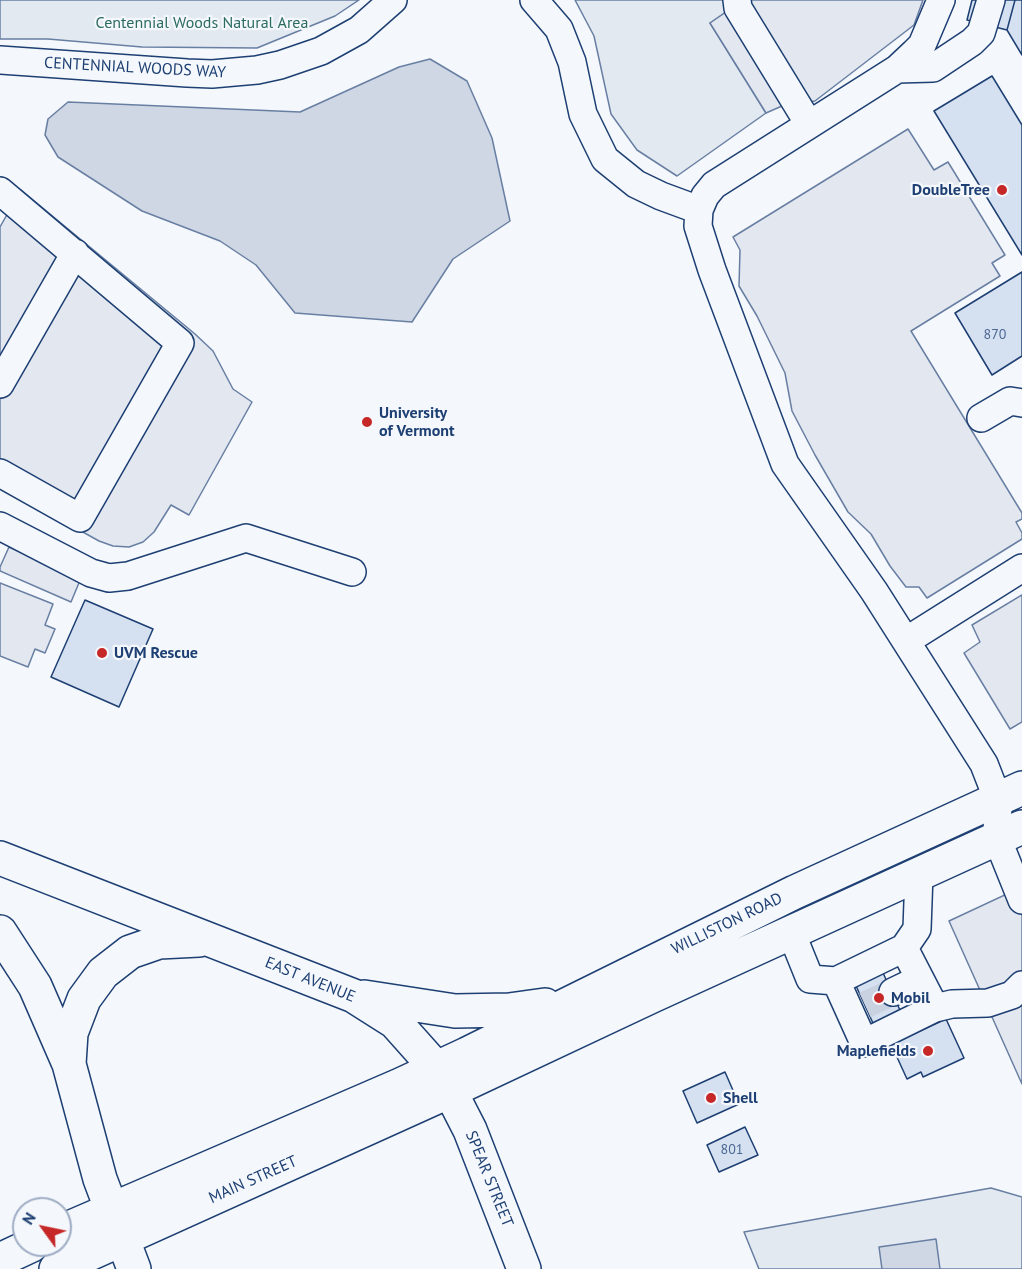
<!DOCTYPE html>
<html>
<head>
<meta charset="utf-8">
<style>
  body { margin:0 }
  #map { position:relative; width:1022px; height:1269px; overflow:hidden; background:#f4f7fb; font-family:"PT Sans",sans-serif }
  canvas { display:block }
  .north { position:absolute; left:12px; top:1197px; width:60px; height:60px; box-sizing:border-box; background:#f4f7fb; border:2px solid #9eadc5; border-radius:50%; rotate:303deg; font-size:16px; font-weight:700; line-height:24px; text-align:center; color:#1d3f73 }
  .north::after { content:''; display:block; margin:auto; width:21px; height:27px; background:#c62828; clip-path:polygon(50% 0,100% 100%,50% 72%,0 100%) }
</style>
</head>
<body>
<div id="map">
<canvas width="1022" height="1269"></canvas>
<div class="north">N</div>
</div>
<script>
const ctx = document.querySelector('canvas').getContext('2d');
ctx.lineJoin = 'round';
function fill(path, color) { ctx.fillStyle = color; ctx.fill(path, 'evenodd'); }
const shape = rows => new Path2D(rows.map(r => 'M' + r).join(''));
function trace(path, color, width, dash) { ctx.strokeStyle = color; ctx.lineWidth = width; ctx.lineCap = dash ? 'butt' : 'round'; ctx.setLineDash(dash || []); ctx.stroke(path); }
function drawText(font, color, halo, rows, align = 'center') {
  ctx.font = font + ' "PT Sans",sans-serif'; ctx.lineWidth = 4.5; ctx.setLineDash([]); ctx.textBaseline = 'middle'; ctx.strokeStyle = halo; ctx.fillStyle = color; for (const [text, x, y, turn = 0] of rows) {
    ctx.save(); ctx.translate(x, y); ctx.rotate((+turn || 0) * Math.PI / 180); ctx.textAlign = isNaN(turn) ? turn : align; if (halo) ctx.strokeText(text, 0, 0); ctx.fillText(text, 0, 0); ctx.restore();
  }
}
const green = shape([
  [0,0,359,0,335,16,257,48,142,47,48,39,0,39,0,0],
  [575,0,724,0,726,12,710,23,766,113,677,176,637,150,611,114,594,36,575,0],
  [991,1188,1022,1197,1022,1269,759,1269,744,1232,991,1188]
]);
fill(green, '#e3e9f0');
trace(green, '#687fa3', 1.5);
const parking = shape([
  [724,0,923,0,914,25,815,101,782,106,766,113,710,23,726,12,724,0],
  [908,129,934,170,948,162,1005,255,992,263,1000,276,911,331,1022,513,1022,519,1016,522,1022,533,1022,539,927,598,919,587,906,587,890,566,871,534,848,512,815,455,792,411,785,373,757,316,739,286,740,250,733,237,908,129],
  [21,190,195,334,213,351,233,389,252,402,189,515,171,505,154,532,143,542,129,547,113,546,99,541,0,486,0,227,21,190],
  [9,547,81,578,71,602,0,571,0,567,9,547],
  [0,583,53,604,45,625,55,629,45,653,35,649,28,667,0,656,0,583],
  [1022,595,1022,722,1010,729,964,653,980,642,972,625,1022,595],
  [1022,887,1022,1084,949,921,1022,887]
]);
fill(parking, '#e3e8f0');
trace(parking, '#687fa3', 1.5);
const water = shape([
  [430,59,467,81,492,138,510,221,453,259,412,322,295,313,256,265,220,241,142,211,58,157,45,135,48,119,68,102,300,112,399,67,430,59],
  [936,1239,940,1269,882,1269,879,1247,936,1239]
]);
fill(water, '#cfd7e4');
trace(water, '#687fa3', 1.5);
const building = shape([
  [972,0,1015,0,1007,30,967,20,972,0],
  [1015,0,1022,0,1022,55,1007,30,1015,0],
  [992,76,1022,125,1022,255,934,111,992,76],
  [1022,272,1022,356,992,375,955,313,1022,272],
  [85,600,153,629,119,707,51,677,85,600],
  [879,964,904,1019,877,1032,852,977,879,964],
  [946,1019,964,1058,923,1077,921,1072,907,1079,891,1044,946,1019],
  [725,1072,739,1104,697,1123,683,1091,725,1072],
  [745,1127,758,1155,719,1172,707,1145,745,1127]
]);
fill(building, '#d5e0f0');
trace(building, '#1d3f73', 1.5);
trace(shape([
  [865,1005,893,992]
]), '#c9d2e0', 27, [27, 14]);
const minor = shape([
  [534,0,559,29,572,62,583,114,605,159,636,184,661,196,699,210],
  [737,0,738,8,809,124],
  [941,0,922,45,914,53,897,69,714,185,705,196,699,210,698,226,712,270,785,464,874,591,984,764,998,800,997,838,1022,900],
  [0,60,187,73,212,74,257,70,280,65,321,51,359,30,393,0],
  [897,69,933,68,972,42,981,33,991,0],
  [0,191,180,343,80,518,0,473],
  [0,384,75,253],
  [981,418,1010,401,1022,403],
  [0,526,91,573,109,578,128,576,246,538,352,572],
  [906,641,1022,568],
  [791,932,810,979,836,981,864,1043,935,1008,904,948,917,929,919,874],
  [836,981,904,948],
  [893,992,920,979],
  [935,1008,952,1004,988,1003,1012,995,1022,985]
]);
const major = shape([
  [0,858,354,996,395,1022,436,1068,450,1091,470,1130,524,1269],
  [0,932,35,986,69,1064,100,1179,134,1269],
  [364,997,455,1011,509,1010,545,1005],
  [69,1064,71,1033,84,999,103,973,130,952,159,942,199,940],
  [60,1232,398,1086,467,1054,795,892,1022,788],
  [0,1260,32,1245],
  [56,1269,450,1091,652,996,1022,827]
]);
trace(minor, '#1d3f73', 30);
trace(major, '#1d3f73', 36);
trace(minor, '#f4f7fb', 27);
trace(major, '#f4f7fb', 33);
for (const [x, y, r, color] of [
  [1002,190,6,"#c62828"],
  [367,422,6,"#c62828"],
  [102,653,6,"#c62828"],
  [879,998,6,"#c62828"],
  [928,1051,6,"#c62828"],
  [711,1098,6,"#c62828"]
]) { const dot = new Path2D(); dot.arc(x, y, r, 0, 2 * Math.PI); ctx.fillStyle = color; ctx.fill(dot); trace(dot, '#f4f7fb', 2); }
drawText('14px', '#4b6792', null, [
  ["870",995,335],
  ["801",732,1150]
]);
drawText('16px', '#2c6c60', '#f4f7fb', [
  ["Centennial Woods Natural Area",202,23]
]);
drawText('16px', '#1d3f73', '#f4f7fb', [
  ["CENTENNIAL WOODS WAY",135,68,3],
  ["WILLISTON ROAD",727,924,-26],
  ["EAST AVENUE",310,980,22],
  ["SPEAR STREET",489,1179,68],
  ["MAIN STREET",253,1180,-24]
]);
drawText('bold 16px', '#1d3f73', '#f4f7fb', [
  ["DoubleTree",990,190,"right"],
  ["University",379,413],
  ["of Vermont",379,431],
  ["UVM Rescue",114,653],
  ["Mobil",891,998],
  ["Maplefields",916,1051,"right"],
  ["Shell",723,1098]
], 'left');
</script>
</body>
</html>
